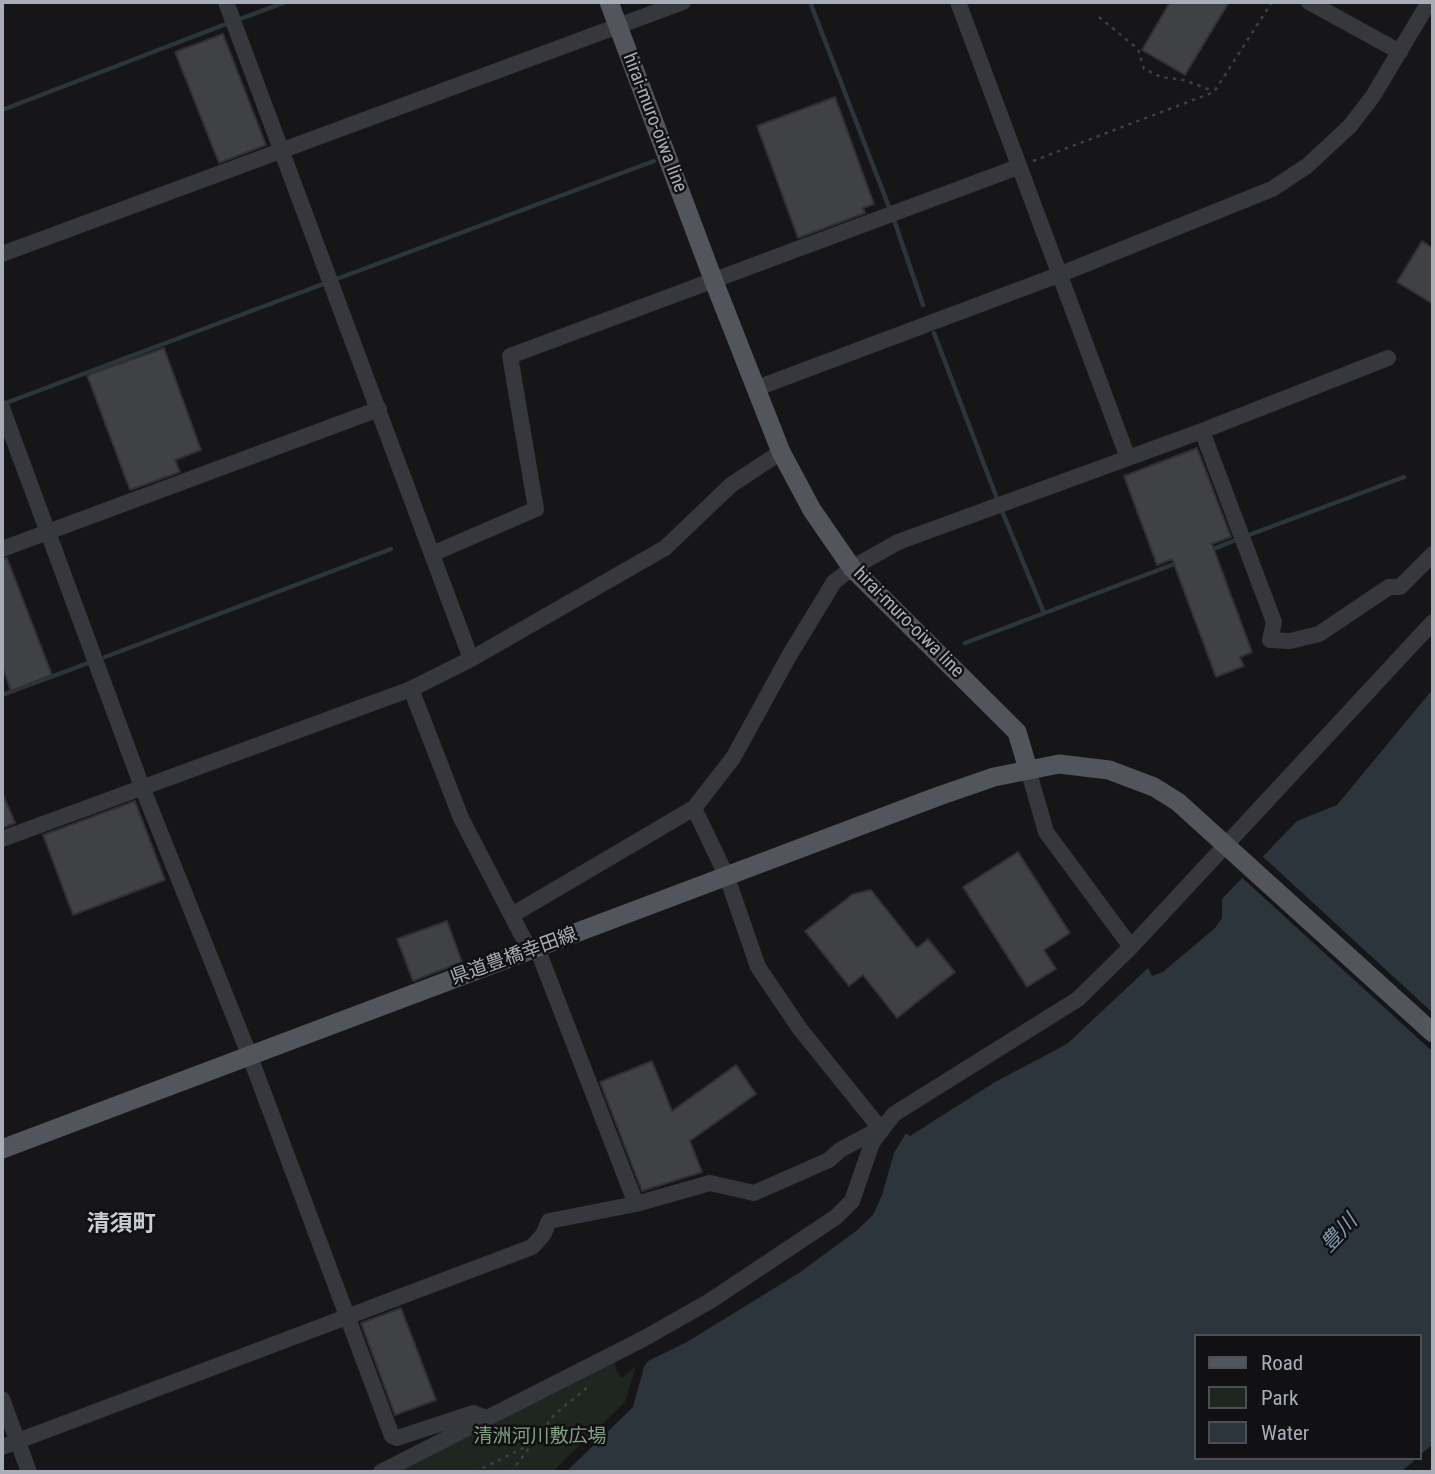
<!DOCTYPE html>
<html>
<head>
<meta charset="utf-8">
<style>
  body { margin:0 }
  #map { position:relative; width:1435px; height:1474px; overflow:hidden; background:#161618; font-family:"Roboto Condensed",sans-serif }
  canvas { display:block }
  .frame { position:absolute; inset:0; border:4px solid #a8adb8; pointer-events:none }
  .legend { position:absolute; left:1194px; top:1334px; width:228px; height:126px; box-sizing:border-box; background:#111113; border:2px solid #4d4f55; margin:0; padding:9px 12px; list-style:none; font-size:21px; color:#a8adb8 }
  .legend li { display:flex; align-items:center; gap:14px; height:35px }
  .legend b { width:35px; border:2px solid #4d4f55 }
</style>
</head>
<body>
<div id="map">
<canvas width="1435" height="1474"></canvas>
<div class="frame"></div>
<ul class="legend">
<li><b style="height:9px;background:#53555c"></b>Road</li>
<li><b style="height:19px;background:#1e261f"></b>Park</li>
<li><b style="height:19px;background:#2c353c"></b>Water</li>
</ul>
</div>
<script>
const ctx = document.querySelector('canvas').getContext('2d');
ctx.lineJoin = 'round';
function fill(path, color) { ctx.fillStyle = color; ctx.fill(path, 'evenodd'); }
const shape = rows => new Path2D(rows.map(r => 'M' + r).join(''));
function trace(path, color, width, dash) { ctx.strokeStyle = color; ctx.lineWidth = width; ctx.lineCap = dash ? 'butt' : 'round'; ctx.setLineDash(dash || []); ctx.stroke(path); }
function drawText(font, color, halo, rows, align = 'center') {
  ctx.font = font + ' "Roboto Condensed","Noto Sans JP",sans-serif'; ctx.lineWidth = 5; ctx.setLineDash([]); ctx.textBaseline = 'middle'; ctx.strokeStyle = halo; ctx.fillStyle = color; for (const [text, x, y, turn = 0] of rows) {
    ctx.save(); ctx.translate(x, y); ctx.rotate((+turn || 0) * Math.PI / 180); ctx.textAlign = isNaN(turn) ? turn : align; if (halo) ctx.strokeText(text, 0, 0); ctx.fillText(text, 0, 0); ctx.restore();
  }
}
fill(shape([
  [615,1361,617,1372,622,1378,636,1366,625,1402,552,1472,395,1472]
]), '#1e261f');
fill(shape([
  [1433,689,1433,1444,1419,1456,1419,1336,1195,1336,1195,1458,1417,1458,1401,1472,566,1472,633,1407,644,1367,648,1361,687,1342,799,1273,856,1231,873,1215,882,1195,894,1153,906,1133,910,1136,995,1082,1067,1044,1148,968,1152,976,1163,972,1215,928,1222,918,1222,899,1297,821,1337,805]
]), '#2c353c');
fill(shape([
  [1260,854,1433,1013,1433,1052,1239,875]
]), '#161618');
trace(shape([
  [810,2,889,207],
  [240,19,286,2],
  [2,110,226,24],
  [893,217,923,305],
  [334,280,654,161],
  [934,333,996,496],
  [3,404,326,283],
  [1002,511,1044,613],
  [1249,535,1404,477],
  [1211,550,1238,539],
  [965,643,1177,563],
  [105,657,391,549],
  [2,695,91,662]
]), '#2c353c', 4.5);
const building = shape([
  [1170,2,1229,2,1185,75,1142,50,1170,2],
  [223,34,266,145,219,163,175,52,223,34],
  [835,97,874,204,863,208,865,213,798,238,757,126,835,97],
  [1422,241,1433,248,1433,304,1397,282,1422,241],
  [164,348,201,450,175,460,180,472,130,490,87,375,164,348],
  [1197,448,1231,537,1212,544,1252,652,1240,657,1244,666,1216,677,1172,559,1157,565,1124,476,1197,448],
  [7,558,52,675,11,691,2,666,2,559,7,558],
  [2,792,15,823,2,828,2,792],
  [135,801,165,880,73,915,43,835,135,801],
  [1018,852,1070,933,1044,950,1056,969,1027,987,963,887,1018,852],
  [871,890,917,948,928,939,955,972,897,1018,863,975,849,986,805,931,853,894,871,890],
  [447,921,462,962,413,981,397,939,447,921],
  [652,1061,672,1111,736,1065,756,1094,690,1141,702,1172,642,1191,600,1082,652,1061],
  [401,1308,436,1400,395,1415,361,1323,401,1308]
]);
fill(building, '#404145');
trace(building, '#303034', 2);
trace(shape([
  [1099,17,1138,49,1144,69,1161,77,1184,80,1213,91],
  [1033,161,1214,92,1272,2],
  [475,1472,531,1444],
  [511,1472,554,1415,590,1385]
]), '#3d3f44', 2.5, [3.5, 5]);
trace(shape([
  [226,2,471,659],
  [958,2,1128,458],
  [1309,2,1400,52],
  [2,254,683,2],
  [757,388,1061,274,1272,189,1307,166,1350,126,1373,96,1429,2],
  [2,408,142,787,249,1054,392,1436,397,1438,473,1413,487,1418],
  [1202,431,1274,622,1270,640,1290,641,1319,634,1389,587,1400,587,1433,554],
  [2,549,379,409],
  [432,554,536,509,510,356,1018,167],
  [411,689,461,818,530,951],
  [1028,769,1046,832,1131,947],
  [2,839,411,689,471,659,665,548,731,485,781,452],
  [512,915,694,808,733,758,789,656,834,582,852,568,898,542,1202,431,1388,358],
  [537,948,636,1204],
  [2,1399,29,1472],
  [2,1447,532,1247,543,1235,549,1221,636,1204,710,1183,754,1193,829,1160,840,1150,883,1127,875,1122,800,1029,758,967,727,877,694,808],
  [381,1472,643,1339,710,1301,836,1217,852,1201,872,1143,894,1114,1078,999,1131,947,1433,622]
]), '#37383d', 16);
trace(shape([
  [609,2,713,279,781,452,812,510,852,568,1017,732,1028,769],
  [2,1149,939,796,994,777,1059,764,1109,770,1154,787,1178,802,1433,1033]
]), '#53555c', 19);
drawText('19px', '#a8adb8', '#111113', [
  ["hirai-muro-oiwa line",654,123,69],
  ["hirai-muro-oiwa line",908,623,45],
  ["県道豊橋幸田線",514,957,-20]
]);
drawText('19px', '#7fa381', '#111113', [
  ["清洲河川敷広場",540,1437]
]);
drawText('italic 21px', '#7f9bb3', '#111113', [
  ["豊川",1340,1234,-47]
]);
drawText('bold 23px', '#c9ccd4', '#111113', [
  ["清須町",121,1225]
]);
</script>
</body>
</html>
